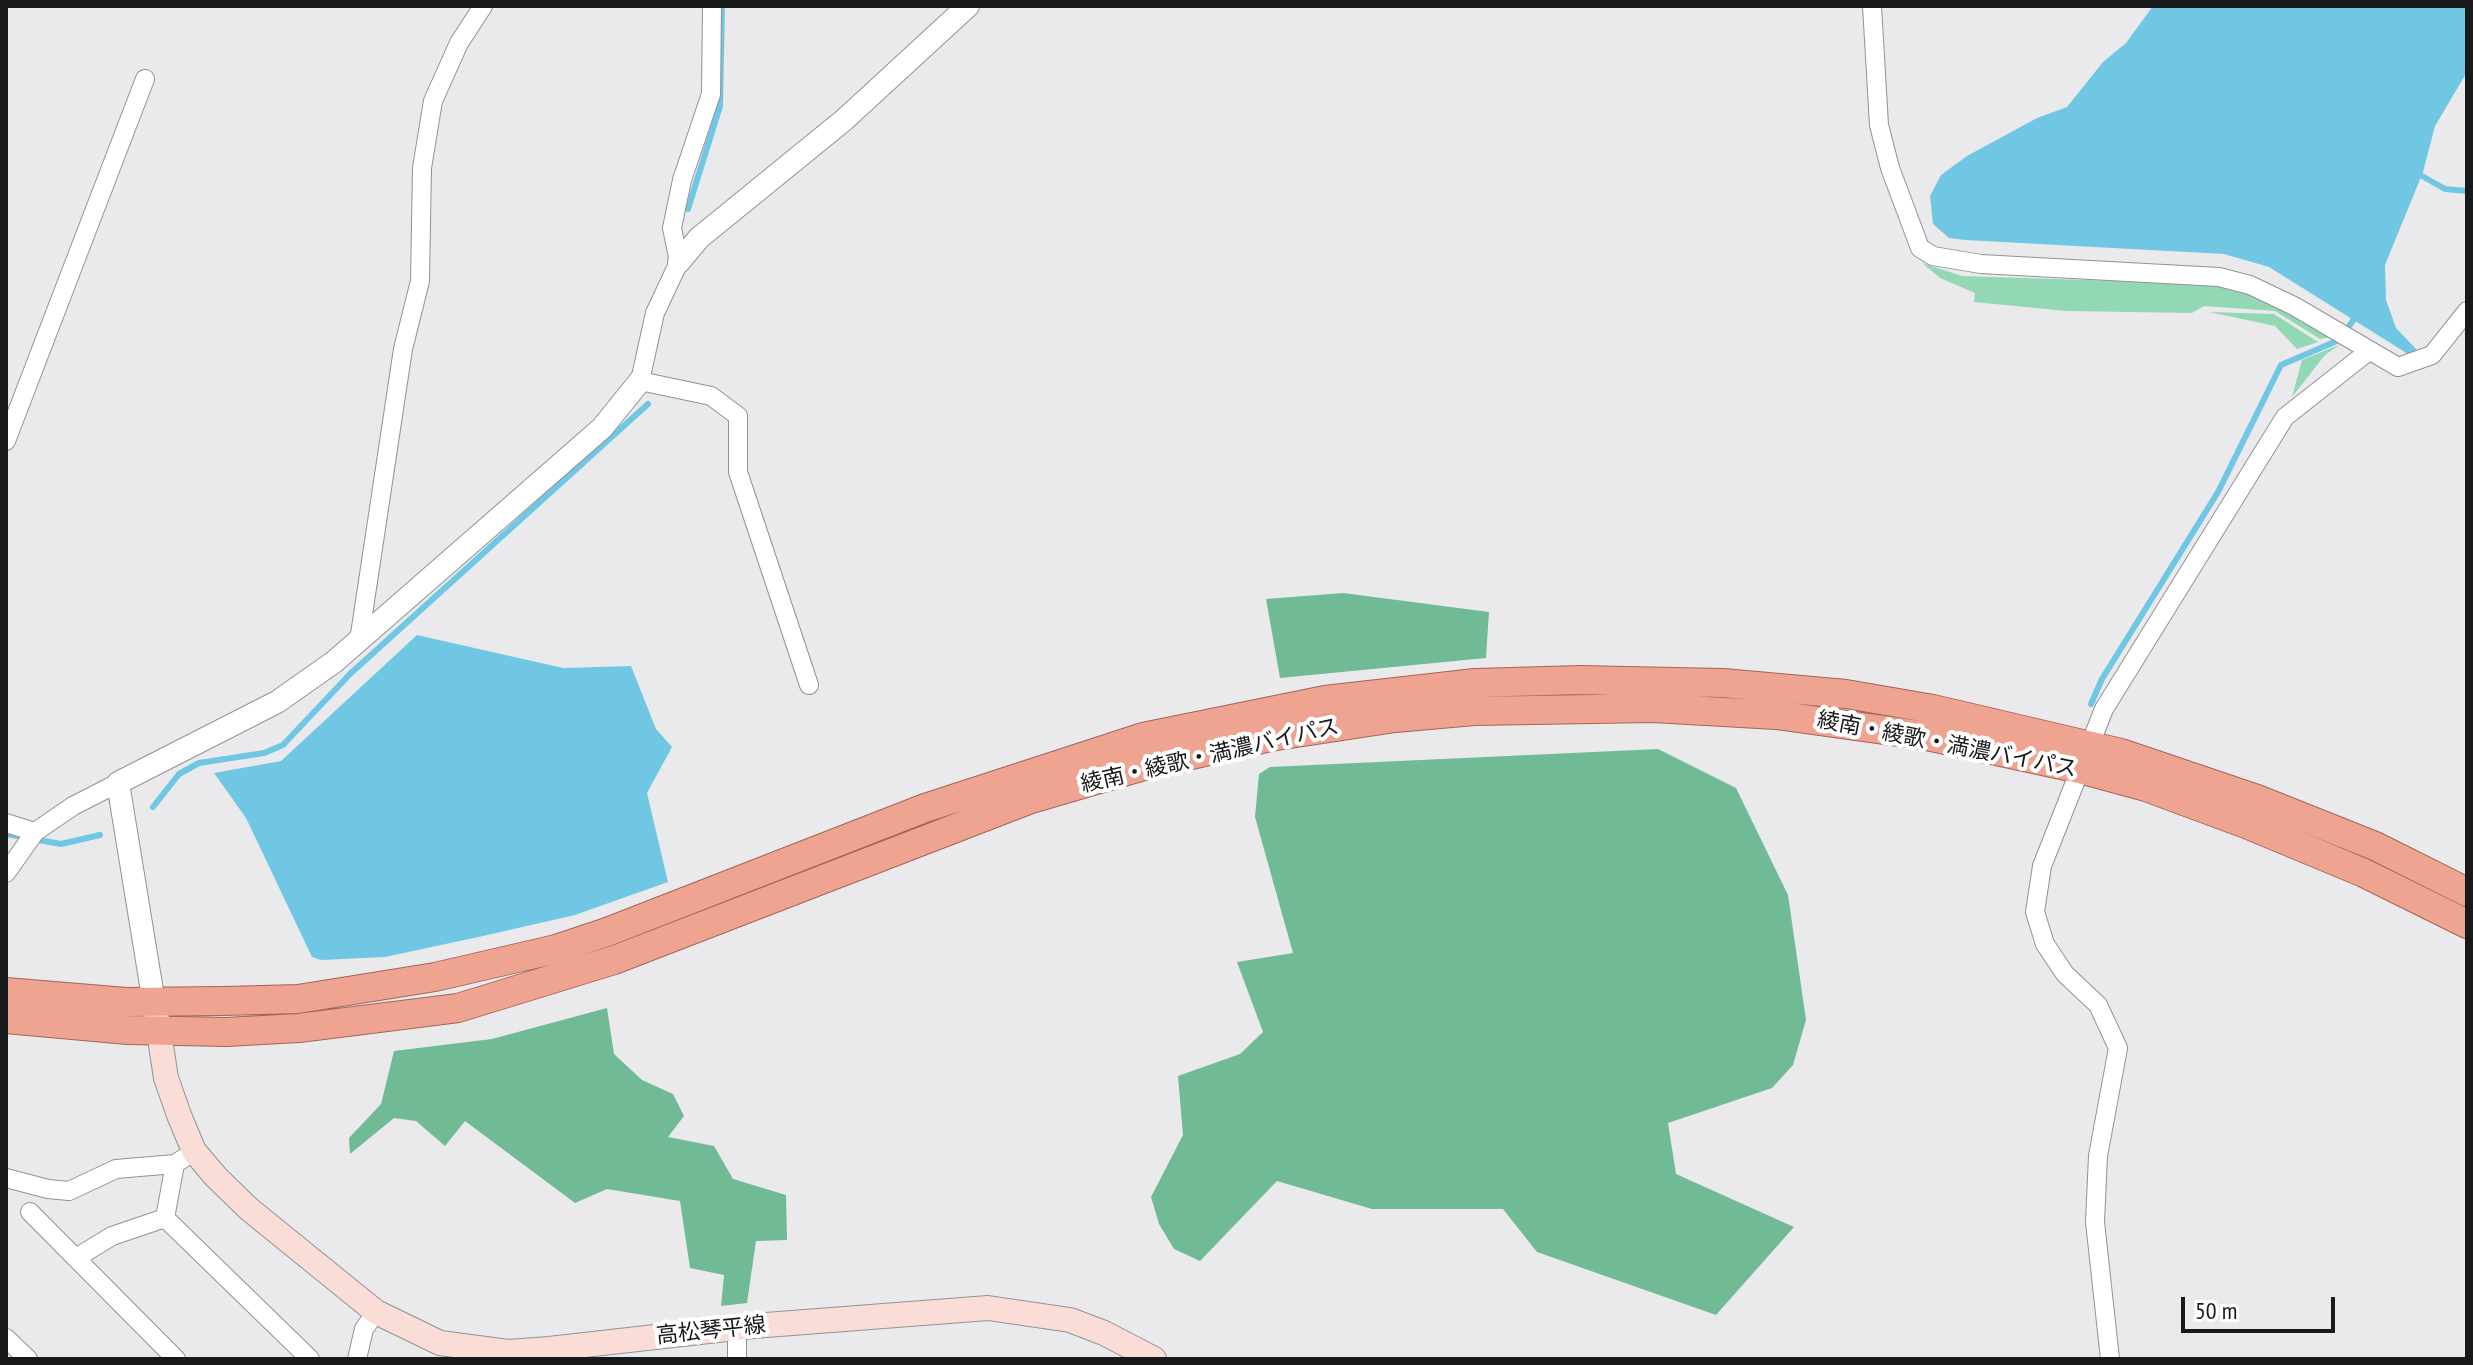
<!DOCTYPE html>
<html>
<head>
<meta charset="utf-8">
<style>
  body { margin:0 }
  #map { position:relative; width:2473px; height:1365px; overflow:hidden; background:#eaeaed; font-family:"PT Sans Narrow",sans-serif }
  canvas { display:block }
  .frame { position:absolute; inset:0; border:8px solid #18191a; pointer-events:none }
  .scale { position:absolute; left:2181px; top:1297px; width:154px; height:36px; box-sizing:border-box; border:4px solid #18191a; border-top:0; padding-left:10px; font-size:24px; line-height:28px; white-space:nowrap; color:#18191a; -webkit-text-stroke:6px #fff; paint-order:stroke }
</style>
</head>
<body>
<div id="map">
<canvas width="2473" height="1365"></canvas>
<div class="frame"></div>
<div class="scale">50 m</div>
</div>
<script>
const ctx = document.querySelector('canvas').getContext('2d');
ctx.lineJoin = 'round';
function fill(path, color) { ctx.fillStyle = color; ctx.fill(path, 'evenodd'); }
const shape = rows => new Path2D(rows.map(r => 'M' + r).join(''));
function trace(path, color, width, dash) { ctx.strokeStyle = color; ctx.lineWidth = width; ctx.lineCap = dash ? 'butt' : 'round'; ctx.setLineDash(dash || []); ctx.stroke(path); }
function drawText(font, color, halo, rows, align = 'center') {
  ctx.font = font + ' "PT Sans Narrow","Noto Sans JP",sans-serif'; ctx.lineWidth = 8; ctx.setLineDash([]); ctx.textBaseline = 'middle'; ctx.strokeStyle = halo; ctx.fillStyle = color; for (const [text, x, y, turn = 0] of rows) {
    ctx.save(); ctx.translate(x, y); ctx.rotate((+turn || 0) * Math.PI / 180); ctx.textAlign = isNaN(turn) ? turn : align; if (halo) ctx.strokeText(text, 0, 0); ctx.fillText(text, 0, 0); ctx.restore();
  }
}
fill(shape([
  [1922,263,1962,276,2207,284,2252,294,2330,337,2320,339,2275,311,2204,306,2192,313,2066,311,1974,302,1975,293,1940,278],
  [2209,312,2274,314,2318,342,2297,349,2275,326],
  [2341,344,2325,355,2292,397,2302,360]
]), '#93d8b4');
fill(shape([
  [1343,593,1489,612,1486,658,1280,678,1266,599],
  [1658,749,1736,788,1788,895,1806,1020,1793,1065,1772,1088,1668,1123,1676,1174,1794,1227,1716,1315,1537,1252,1503,1209,1372,1209,1277,1181,1200,1261,1174,1249,1159,1224,1151,1197,1183,1135,1178,1076,1240,1054,1263,1032,1237,962,1293,953,1255,817,1259,774,1270,767],
  [607,1008,614,1054,642,1080,673,1094,684,1116,668,1137,714,1146,733,1179,786,1195,787,1240,756,1241,747,1303,721,1306,724,1275,690,1268,680,1201,607,1189,575,1203,465,1121,445,1146,416,1121,394,1118,350,1154,349,1138,381,1104,394,1051,492,1039]
]), '#70ba95');
fill(shape([
  [2153,6,2467,6,2467,72,2435,126,2423,172,2385,265,2386,300,2396,328,2417,350,2408,354,2269,267,2224,254,1965,240,1949,238,1933,224,1930,196,1941,175,1967,156,2037,118,2067,107,2103,62,2126,43],
  [417,635,563,668,631,666,656,729,672,747,647,793,668,882,575,915,483,936,385,957,321,960,312,957,246,818,214,773,281,761]
]), '#70c7e3');
trace(shape([
  [2415,172,2445,189,2467,191],
  [688,209,720,106,722,6],
  [2091,704,2102,679,2218,492,2281,365,2339,340,2357,315],
  [153,807,179,774,199,763,264,753,283,745,350,674,648,404],
  [6,834,61,844,100,835]
]), '#70c7e3', 6);
const minor = shape([
  [712,6,711,94,682,180,672,228,679,262,655,313,640,381,711,396,738,416,738,472,809,685],
  [1872,6,1879,125,1890,168,1920,248,1933,256,1981,264,2219,277,2250,285,2294,306,2398,367,2432,355,2467,311],
  [6,441,145,79],
  [359,641,403,349,420,281,422,168,433,101,459,43,483,6],
  [6,823,35,832],
  [6,873,35,832,73,806,118,783],
  [6,1178,48,1189,69,1191,116,1169,175,1164],
  [30,1212,176,1359],
  [165,1218,175,1164,184,1158],
  [76,1258,112,1236,165,1218,310,1359],
  [6,1338,28,1359],
  [357,1359,364,1329,376,1312],
  [737,1359,737,1328],
  [2110,1359,2095,1222,2098,1156,2118,1048,2098,1005,2065,974,2045,944,2035,912,2042,866,2104,709,2285,417,2369,351]
]);
const tertiary = shape([
  [679,262,699,238,844,120,968,6],
  [154,1003,118,783,277,702,334,662,602,428,640,381]
]);
const secondary = shape([
  [156,1013,166,1078,179,1115,194,1151,216,1177,249,1209,376,1312,440,1343,508,1352,549,1349,753,1326,988,1308,1070,1320,1104,1333,1154,1359]
]);
const trunk = shape([
  [6,992,126,1002,224,1001,298,999,435,977,556,949,607,932,925,808,1143,737,1325,700,1475,683,1580,680,1723,683,1846,694,1933,709,2121,753,2257,799,2375,846,2467,892],
  [6,1019,128,1030,226,1032,299,1028,458,1008,614,960,1031,799,1147,765,1270,737,1395,718,1474,711,1653,708,1776,715,1927,736,2080,769,2146,787,2246,824,2364,873,2467,924]
]);
trace(minor, '#929295', 20);
trace(tertiary, '#929295', 24);
trace(secondary, '#929295', 26);
trace(trunk, '#a16556', 30);
trace(minor, '#fff', 18);
trace(tertiary, '#fff', 22);
trace(secondary, '#f9ddd6', 24);
trace(trunk, '#efa492', 28);
drawText('22px', '#18191a', '#fff', [
  ["綾南・綾歌・満濃バイパス",1947,745,11],
  ["綾南・綾歌・満濃バイパス",1210,756,-13],
  ["高松琴平線",711,1331,-6]
]);
</script>
</body>
</html>
